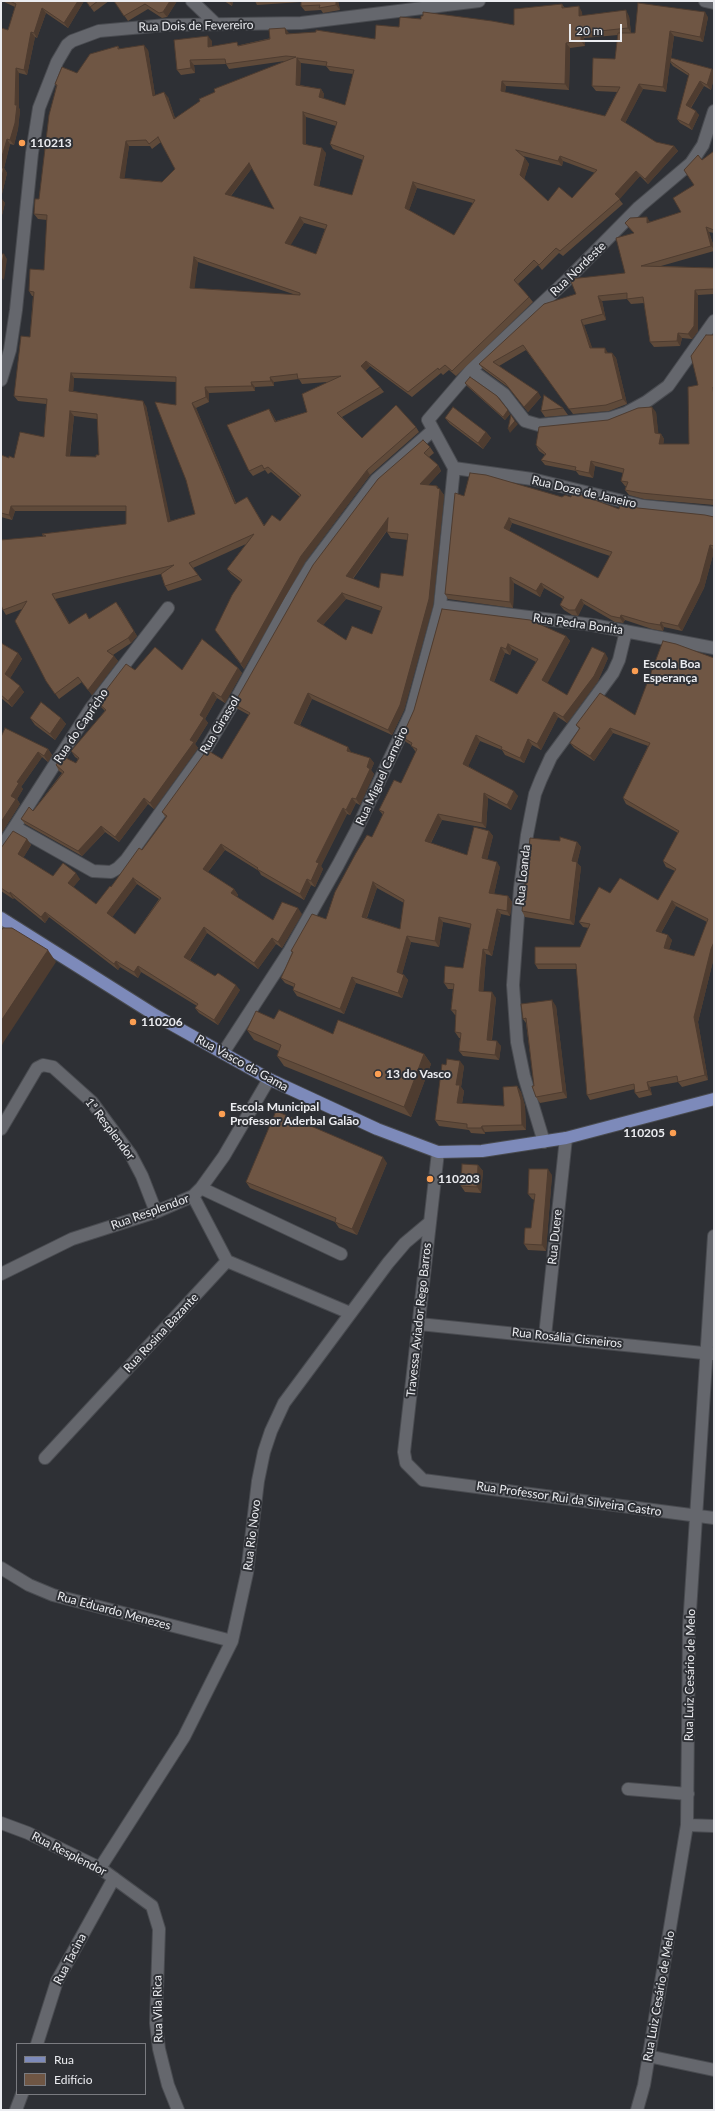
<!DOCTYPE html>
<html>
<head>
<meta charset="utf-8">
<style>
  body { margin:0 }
  #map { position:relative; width:715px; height:2111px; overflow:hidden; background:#2e3035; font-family:Lato,sans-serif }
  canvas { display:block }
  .frame { position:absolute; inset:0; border:2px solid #ebecf0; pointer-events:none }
  .legend { position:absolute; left:16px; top:2043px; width:130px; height:52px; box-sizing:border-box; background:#2e3035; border:1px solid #7a7b80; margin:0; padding:5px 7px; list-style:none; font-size:12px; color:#ebecf0 }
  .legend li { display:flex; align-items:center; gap:8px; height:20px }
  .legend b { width:20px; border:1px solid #7a7b80 }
  .scale { position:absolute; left:569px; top:24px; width:53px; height:18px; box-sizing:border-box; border:2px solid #ebecf0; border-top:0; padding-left:5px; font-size:12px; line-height:14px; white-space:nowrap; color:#ebecf0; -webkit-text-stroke:3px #2e3035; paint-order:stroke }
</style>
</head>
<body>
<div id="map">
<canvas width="715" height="2111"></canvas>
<div class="frame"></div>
<ul class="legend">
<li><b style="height:5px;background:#7d8aba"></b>Rua</li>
<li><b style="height:11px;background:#6f5644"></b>Edifício</li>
</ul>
<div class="scale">20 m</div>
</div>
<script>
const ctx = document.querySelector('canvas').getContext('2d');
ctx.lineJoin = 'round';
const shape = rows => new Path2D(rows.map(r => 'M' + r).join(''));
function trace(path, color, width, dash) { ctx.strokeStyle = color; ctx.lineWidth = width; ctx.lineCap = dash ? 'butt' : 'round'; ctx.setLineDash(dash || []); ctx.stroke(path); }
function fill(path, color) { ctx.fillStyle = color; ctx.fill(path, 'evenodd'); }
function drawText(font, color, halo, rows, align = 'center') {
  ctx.font = font + ' Lato,sans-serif'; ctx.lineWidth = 4; ctx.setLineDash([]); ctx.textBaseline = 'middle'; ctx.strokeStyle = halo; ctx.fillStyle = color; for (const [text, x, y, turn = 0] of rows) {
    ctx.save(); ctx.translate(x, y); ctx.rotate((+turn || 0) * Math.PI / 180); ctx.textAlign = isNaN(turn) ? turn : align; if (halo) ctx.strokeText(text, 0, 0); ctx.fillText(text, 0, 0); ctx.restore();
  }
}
const minor = shape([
  [192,1,216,24],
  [705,1,714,3],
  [471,370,504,394,525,421,539,425,611,418,626,413,646,402,668,386,714,321],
  [1,380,10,350,16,310,32,153,39,108,57,62,67,45,72,41,99,31,166,25,301,23,479,1],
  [454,468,428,420,471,370,568,279,639,207,691,163,703,145,714,111],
  [454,468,532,479,643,506,714,513],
  [440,606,593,625,714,648],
  [15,827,93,871,111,872,118,868,126,860,204,752,240,692,291,599,311,566,376,480,432,431],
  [1,848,91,708,168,608],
  [1,928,7,922],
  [223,1053,290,950,338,865,356,831,411,713,440,606,454,468],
  [1,1129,37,1068,43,1065,53,1067,92,1102,131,1155,142,1176,156,1212],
  [544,1142,524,1076,517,1042,513,985,520,888,527,835,535,794,541,779,551,757,613,673,619,660,626,631],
  [438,1152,404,1452,406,1463,423,1480,714,1518],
  [201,1188,341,1254],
  [193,1196,227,1261],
  [227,1261,350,1313],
  [1,1274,72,1239,156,1212,193,1196,201,1188,224,1156,269,1079],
  [419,1324,713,1354],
  [545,1336,566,1138],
  [45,1458,227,1261],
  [1,1568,29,1585,53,1595,232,1641],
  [628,1789,688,1794],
  [1,1823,28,1833,100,1868,152,1906,159,1929,156,2023,159,2049,168,2085,178,2110],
  [687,1825,714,1826],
  [100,1868,184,1737,232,1641,247,1573,258,1481,264,1452,271,1431,284,1403,388,1263,405,1243,430,1222],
  [37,2044,57,1981,114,1878],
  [648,2056,714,2070],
  [16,2110,22,2094],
  [637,2110,644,2085,687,1825,689,1627,714,1236]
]);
const major = shape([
  [1,918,155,1015,269,1079,377,1129,438,1152,482,1151,566,1138,714,1099]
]);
trace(minor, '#494b50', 14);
trace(major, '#494b50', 14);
trace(minor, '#65676d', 12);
trace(major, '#7d8aba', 12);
fill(shape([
  [2,1,84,1,68,28,46,13,37,38,35,37,27,75,19,73,19,108,20,110,18,129,14,145,10,144,4,168,7,173,1,198,5,203,1,219,1,28,8,30,15,7],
  [86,1,109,1,94,12],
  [114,1,177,1,167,17,162,18,148,9,128,21],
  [224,1,233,1,232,6],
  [255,1,338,1,340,10,323,13,321,10,305,11,301,6,301,2,257,5],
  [562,4,564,7,582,12,582,15,629,16,631,33,635,33,708,17,703,42,674,36,671,58,712,69,714,73,714,77,711,90,704,86,691,108,699,115,692,130,680,123,677,119,689,76,673,66,670,62,666,92,643,89,625,123,656,142,674,146,678,151,648,184,640,176,619,199,623,204,563,256,559,253,542,270,538,265,518,284,529,297,533,302,456,376,449,370,443,375,441,373,412,397,370,366,365,371,380,387,384,392,342,417,362,438,416,427,419,432,370,475,305,562,244,669,215,630,241,582,231,574,227,569,246,544,193,568,202,580,168,591,165,586,161,574,55,599,70,624,90,619,120,607,137,636,131,643,113,655,118,661,92,695,82,682,59,699,46,681,22,609,6,615,3,610,43,536,42,534,126,524,126,511,15,511,12,520,1,517,1,455,9,458,14,458,44,437,46,404,18,401,14,396,30,337,33,296,32,296,29,291,44,270,47,220,38,219,34,214,39,199,56,86,55,84,77,73,118,46,120,49,148,50,155,95,168,97,175,118,215,92,285,61,229,69,226,64,194,65,195,73,181,75,177,70,212,41,212,47,240,45,289,34,375,39,399,27,421,19,514,25],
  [618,35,615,59,592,86,596,91,617,92,605,116,505,92,506,86,569,90,570,48,585,46,584,38],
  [301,63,326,66,330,71,353,74,345,105,323,99,324,94,321,89,300,85],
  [306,117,336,126,330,144,333,149,363,160,352,195,319,187,326,153,306,144],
  [161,142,175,169,162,182,124,178,129,146,150,146,152,149],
  [523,156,562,166,563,161,595,173,572,198,548,201,524,179,529,164],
  [252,168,274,209,231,196],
  [417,188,473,203,454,235,409,210],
  [304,223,325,229,316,254,290,245],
  [198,262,296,295,194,288],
  [74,378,176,382,195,514,170,521,146,406,73,391],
  [299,379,302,384,327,382,307,412,276,421,272,414,249,471,253,476,265,470,268,474,271,472,300,497,280,521,264,525,250,502,236,503,196,408,209,402,209,393,255,391,255,387,274,386,274,382],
  [74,416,97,419,99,455,96,457,70,456],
  [714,151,714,233,709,232,714,247,714,251,661,266,714,268,714,294,698,295,698,331,692,339,682,338,680,346,654,347,650,342,644,303,631,304,627,299,602,301,606,320,584,325,592,348,608,353,612,353,616,358,627,404,609,411,573,414,526,350,499,366,541,397,528,412,509,388,483,369,479,364,576,294,625,273,634,233,625,223,650,222,681,212,694,185,702,160],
  [714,335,714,505,644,499,629,495,625,490,626,486,625,486,621,481,623,473,595,466,593,478,579,475,576,471,545,465,541,460,545,455,539,451,536,445,608,420,656,412,658,434,661,434,664,439,663,444,689,444,698,385],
  [465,383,510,414,505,420,467,386],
  [563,408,568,415,545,417,541,411],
  [445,418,486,432,491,438,483,449,450,424],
  [430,447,434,453,429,457,438,465,441,471,428,485,437,486,444,495,433,605,404,710,392,735,312,699,300,725,351,752,370,758,374,763,371,770,374,774,360,805,356,803,350,815,347,814,321,866,323,869,315,887,311,885,304,900,261,875,259,871,225,850,208,872,234,889,238,895,237,897,273,920,302,914,282,948,276,944,258,969,207,933,190,960,215,976,240,990,218,1025,199,1013,195,1008,197,1006,141,972,138,978,120,967,118,970,49,917,45,923,14,898,13,899,1,891,1,848,27,839,31,845,23,858,53,876,80,879,73,887,96,904,142,850,166,818,162,812,222,759,249,715,238,709,234,704,378,479],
  [387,531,387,532,391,538,408,540,403,576,379,588,353,579],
  [346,599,381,611,372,634,346,640,323,625],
  [137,884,159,899,135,934,112,917],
  [464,496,571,497,619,509,638,508,714,517,714,551,704,588,682,631,664,627,663,631,652,629,625,620,623,623,615,622,584,604,578,616,572,615,564,610,560,605,563,599,544,588,540,597,514,583,513,608,448,599,445,594],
  [512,523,610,556,598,578,509,531],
  [442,609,566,636,570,641,547,683,567,695,608,658,598,681,567,723,558,717,541,750,532,745,524,763,505,755,502,750,480,741,468,766,518,796,511,810,488,798,486,828,442,820,431,843,467,855,489,831,493,836,487,860,500,867,494,894,508,896,512,902,510,916,501,914,492,956,486,954,484,983,483,992,496,998,492,1040,501,1046,499,1060,463,1056,459,1051,460,1038,459,1038,455,1032,456,1015,455,1015,451,1010,453,989,448,989,444,983,463,968,470,928,443,922,439,947,411,942,402,974,404,975,408,980,402,998,356,983,344,1014,297,996,293,990,294,987,285,983,281,978,292,952,291,951,326,919,372,837,383,815,379,810,401,783,416,752,415,751,411,745,406,742,402,737,414,710],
  [512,649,536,662,517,694,494,682,505,653,510,655],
  [377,888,404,903,400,929,367,918],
  [1,643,18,653,22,659,10,678,24,692,12,707,1,698],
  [714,658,714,957,698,1022,708,1080,682,1087,678,1082,650,1087,652,1095,639,1098,635,1093,635,1089,590,1100,587,1095,577,969,538,969,535,964,580,947,589,928,583,927,579,922,610,893,658,900,675,871,666,867,663,861,678,833,626,804,623,798,648,746,613,733,594,761,574,748,570,743,579,729,576,725,635,715],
  [676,906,707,922,694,956,669,949,672,940,661,933],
  [238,668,242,673,225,703,217,698,205,719,208,723,195,744,198,748,154,809,148,804,119,842,105,832,82,856,25,824,21,819,33,811,62,773,59,771,56,765,76,763,78,759,75,757,71,751,105,711,101,707,97,702,135,670,182,670],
  [30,718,61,718,66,724,55,740,35,725],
  [1,737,48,749,52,755,48,762,42,757,21,787,23,789,17,799,20,804,1,834],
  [560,841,577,842,581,847,577,863,581,867,574,925,525,917,522,911],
  [556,1006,567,1098,540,1103,536,1097,526,1023,523,1019],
  [274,1019,333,1034,424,1054,431,1064,411,1117,284,1066,277,1056,279,1051,254,1040,247,1030],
  [446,1065,464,1066,461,1087,464,1091,462,1104,504,1106,517,1086,521,1092,525,1106,526,1130,485,1132,485,1134,471,1133,469,1130,439,1126,435,1120],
  [387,1163,357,1235,339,1228,335,1222,250,1188,246,1182],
  [478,1165,483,1171,481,1193,465,1192,461,1186],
  [552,1175,546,1251,528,1250,524,1244,531,1228,535,1200,532,1199,528,1194]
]), '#5f4a3a');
fill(shape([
  [78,1,84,1,68,28,64,23],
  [170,1,177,1,167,17,163,12],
  [229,1,233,1,232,6],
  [336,1,338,1,340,10,336,5],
  [579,6,582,12,583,21,579,16],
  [42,8,46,13,37,38,34,33],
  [626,10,629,16,631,33,628,28],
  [705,12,708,17,703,42,700,37],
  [285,28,289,33,286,34],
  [670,31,674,36,666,92,663,87],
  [31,32,35,37,27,75,24,70],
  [581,33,584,38,585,46,581,41],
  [208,36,212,41,212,52,208,47],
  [566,43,570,48,569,90,565,84],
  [144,45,148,50,156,101,153,96],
  [297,58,301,63,300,90,296,85],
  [190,60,194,65,195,73,191,68],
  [16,68,19,73,19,108,20,110,18,129,14,145,10,140,15,105],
  [712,69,714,73,714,77,711,90,707,85],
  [502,81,506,86,504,96,501,91],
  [700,81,704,86,689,110,686,105],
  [639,84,643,89,624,125,621,120],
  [321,89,324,94,323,102,319,97],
  [164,92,168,97,177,124,174,119],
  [696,111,699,115,692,130,689,125],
  [303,112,306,117,306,149,303,144],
  [7,139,10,144,4,168,7,173,1,198,5,203,1,219,1,160],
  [126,141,129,146,124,183,120,178],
  [674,146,678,151,648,184,645,179],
  [322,148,326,153,318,191,314,185],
  [560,156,563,161,562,166,558,161],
  [525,158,529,164,524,180,520,175],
  [249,163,252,168,228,199,225,194],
  [636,171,640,176,619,200,615,194],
  [413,182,417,188,408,213,405,208],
  [300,217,304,223,289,248,285,243],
  [647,217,650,222,647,223],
  [706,227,709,232,714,247,714,249,711,246],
  [4,254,7,259,4,280,1,277,1,269],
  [194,257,198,262,194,293,190,288],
  [695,290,698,295,698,331,692,339,688,334],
  [598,296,602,301,606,320,603,314],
  [581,320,584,325,594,353,590,348],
  [678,333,682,338,680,346,677,341],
  [605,348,608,353,609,358,605,353],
  [612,353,616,358,627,404,623,399],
  [366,361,370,366,365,371,361,366],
  [71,373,74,378,73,396,69,391],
  [270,377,274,382,274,386,271,381],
  [251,382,255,387,255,391,252,386],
  [205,387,209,393,209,402,206,397],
  [538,392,541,397,528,412,524,407],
  [143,401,146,406,172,527,168,522],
  [192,403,196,408,238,509,235,504],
  [652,407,656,412,659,438,655,433],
  [269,409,272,414,278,427,275,422],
  [508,410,510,414,505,420,503,417],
  [70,411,74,416,69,461,66,456],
  [515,421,518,424,510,433,508,429],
  [486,432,491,438,483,449,478,443],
  [661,434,664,439,663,449,659,444],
  [591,461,595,466,593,478,589,473],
  [438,465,441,471,424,490,420,484],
  [367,470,370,475,305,562,244,669,241,664,301,556],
  [437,486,444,495,433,605,404,710,392,735,388,730],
  [11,506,15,511,12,520,9,515],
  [388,518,392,523,350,582,346,576],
  [509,518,512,523,508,533,504,528],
  [710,545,714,551,704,588,682,631,678,626],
  [510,577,514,583,513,608,510,602],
  [541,583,544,588,540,597,536,591],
  [342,593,346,599,321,627,317,621],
  [52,594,73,629,69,624],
  [581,599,584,604,578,616,575,610],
  [116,602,137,636,131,643,128,638],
  [621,615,625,620,623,623,620,618],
  [661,622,664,627,663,631,660,625],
  [566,636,570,641,546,686,542,680],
  [508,644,512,649,510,655,506,649],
  [501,647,505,653,493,685,490,680],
  [18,653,22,659,9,680,5,674],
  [605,653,608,658,598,681,567,723,563,717],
  [114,656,118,661,92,695,88,690],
  [238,668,242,673,225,703,221,697],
  [20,686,24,692,12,707,8,701],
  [213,692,217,698,205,719,208,723,195,744,198,748,154,809,150,803,190,740,200,715],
  [308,693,312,699,298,728,294,723],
  [554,712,558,717,541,750,537,744],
  [61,718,66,724,55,740,50,734],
  [610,728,613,733,594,761,590,756],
  [476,735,480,741,467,769,463,764],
  [528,739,532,745,524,763,520,758],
  [348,747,352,753,347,751],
  [48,749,52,755,48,762,44,756],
  [38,752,42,757,21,787,23,789,17,799,20,804,1,834,1,822,17,782],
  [370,758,374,763,371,770,374,774,360,805,356,799],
  [514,791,518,796,511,810,507,805],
  [484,793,488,798,486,828,482,823],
  [144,798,148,804,119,842,115,837],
  [352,798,356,803,350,815,346,810],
  [343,808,347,814,321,866,323,869,315,887,311,881,316,862],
  [438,814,442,820,429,846,425,841],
  [101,826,105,832,82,856,78,851],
  [489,831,493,836,486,864,482,858],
  [27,839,31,845,22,860,18,854],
  [577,842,581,847,577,863,581,867,574,925,570,920,572,861],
  [221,844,225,850,206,874,203,869],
  [497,862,500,867,493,899,489,893],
  [76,873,80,879,72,889,68,883],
  [133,878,137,884,111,919,107,913],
  [307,879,311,885,304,900,300,894],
  [373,882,377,888,365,922,362,917],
  [234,889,238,895,235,899,231,893],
  [10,892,14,898,13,899,10,894],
  [508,896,512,902,510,916,507,911],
  [672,901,676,906,659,936,656,931],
  [298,908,302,914,282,948,278,942],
  [497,909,501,914,492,956,488,950],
  [45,912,49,917,45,923,41,917],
  [439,917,443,922,439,947,435,941],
  [204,927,207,933,188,962,184,957],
  [668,935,672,940,668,953,664,948],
  [407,936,411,942,401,978,397,972],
  [272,938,276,944,258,969,254,963],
  [714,942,714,957,698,1022,708,1080,705,1075,694,1017,711,949],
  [483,949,486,954,483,997,479,991],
  [48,950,56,962,3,1043,1,1048,1,1021],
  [116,961,120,967,118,970,114,964],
  [138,966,141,972,138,978,134,972],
  [404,975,408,980,402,998,398,993],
  [352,977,356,983,344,1014,340,1009],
  [236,985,240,990,218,1025,214,1020],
  [492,992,496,998,491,1045,487,1040],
  [552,1000,556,1006,567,1098,563,1092],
  [497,1041,501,1046,499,1060,495,1055],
  [424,1054,431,1064,411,1117,404,1107],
  [460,1061,464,1066,461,1087,464,1091,461,1109,457,1103,456,1085],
  [647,1082,650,1087,652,1095,649,1090],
  [517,1086,521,1092,525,1106,526,1130,522,1125],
  [482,1126,485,1132,485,1134,481,1128],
  [383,1157,387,1163,357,1235,352,1229],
  [478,1165,483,1171,481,1193,477,1187],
  [548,1169,552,1175,546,1251,542,1245]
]), '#4e3c30');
const building = shape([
  [10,1,78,1,64,23,42,8,34,33,31,32,24,70,16,68,15,105,17,105,15,123,10,140,7,139,1,160,1,28,8,30,16,4,10,1],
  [86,1,98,1,90,7,86,1],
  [114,1,170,1,163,12,159,13,145,4,124,16,114,1],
  [301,1,336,1,336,5,319,8,320,5,301,6,301,1],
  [638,3,705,12,700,37,670,31,663,87,639,84,621,120,656,142,674,146,645,179,636,171,615,194,620,199,560,251,556,248,539,265,534,260,514,280,529,297,452,371,445,365,439,370,438,368,408,392,366,361,361,366,380,387,337,413,362,438,396,405,416,427,367,470,301,556,241,664,215,630,232,595,242,580,227,569,254,534,189,563,198,575,165,586,161,574,174,565,52,594,69,624,86,613,89,619,116,602,134,631,128,638,107,651,114,656,88,690,78,677,55,694,46,681,15,621,27,601,3,610,1,605,1,540,46,536,42,534,126,524,126,506,11,506,9,515,1,513,1,455,9,458,9,456,14,458,20,432,44,437,47,399,14,396,21,336,30,337,34,292,29,291,30,269,44,270,47,215,34,214,35,199,39,199,49,115,57,85,55,84,62,67,77,73,90,54,118,46,118,49,144,45,153,96,164,92,174,119,200,101,199,99,215,92,214,89,296,57,286,56,226,64,225,59,190,60,191,68,177,70,174,40,208,36,208,47,237,42,238,46,270,39,269,29,285,28,286,34,316,32,316,30,375,39,376,25,399,27,400,17,421,19,421,16,423,16,423,12,492,21,514,25,514,9,562,4,562,8,579,6,579,16,626,10,628,28,581,33,581,41,566,43,565,84,502,81,501,91,605,116,620,87,592,86,593,58,615,59,618,33,635,33,638,3],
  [297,58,327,62,326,66,354,70,345,105,319,97,321,89,296,85,297,58],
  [303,112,337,122,330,144,364,156,352,195,314,185,322,148,303,144,303,112],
  [158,137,175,169,162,182,120,178,126,141,146,140,149,144,158,137],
  [516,150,558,161,560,156,597,170,572,198,559,187,548,201,520,175,525,158,516,150],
  [249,163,274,209,225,194,249,163],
  [413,182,475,200,454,235,405,208,413,182],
  [300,217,327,225,316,254,285,243,300,217],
  [194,257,300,293,300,295,190,288,194,257],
  [71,373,176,377,176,405,155,402,186,480,195,514,168,522,143,401,69,391,71,373],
  [297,374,298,379,341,376,302,394,307,412,275,422,269,409,227,425,249,471,262,465,264,469,268,467,301,495,280,521,272,515,264,526,247,497,235,504,192,403,206,397,205,387,252,386,251,382,271,381,270,377,297,374],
  [70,411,97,414,99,455,96,455,96,457,66,456,70,411],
  [671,58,712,69,707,85,700,81,686,105,696,111,689,125,677,119,689,74,670,61,671,58],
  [714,151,714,230,706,227,711,246,641,266,714,268,714,289,695,290,694,326,688,334,678,333,677,341,650,342,643,297,627,299,627,293,598,296,603,314,581,320,590,348,605,348,605,353,612,353,623,399,606,405,569,409,523,345,493,362,538,392,524,407,505,383,479,364,544,304,576,294,570,279,625,273,616,238,634,233,625,223,630,218,647,217,647,223,681,212,673,198,694,185,684,170,698,155,702,160,714,151],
  [1,168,4,168,1,180,1,168],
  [1,254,4,254,1,269,1,254],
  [706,335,714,335,714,387,713,387,714,398,714,500,641,493,625,490,628,482,621,481,624,469,591,461,589,473,575,470,576,467,541,460,546,454,536,445,539,427,608,420,638,408,652,407,655,433,661,434,659,444,689,444,688,387,698,385,691,356,706,335],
  [470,377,497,396,508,410,503,417,465,383,470,377],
  [544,395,563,408,541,411,544,395],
  [453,407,486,432,478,443,445,418,453,407],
  [511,415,515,421,508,429,511,415],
  [423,440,430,447,424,453,438,465,420,484,437,486,437,488,440,489,429,599,400,705,388,730,308,693,294,723,348,747,347,751,370,758,367,767,370,769,356,799,352,798,346,810,343,808,316,862,319,863,311,881,307,879,300,894,257,869,258,868,221,844,203,869,234,889,231,893,273,920,282,902,298,908,278,942,272,938,254,963,204,927,184,957,215,976,218,973,236,985,214,1020,195,1008,198,1004,138,966,134,972,116,961,114,964,45,912,41,917,10,892,10,894,1,888,1,848,13,831,27,839,18,854,53,876,63,863,76,873,68,883,96,904,110,886,111,887,139,848,142,850,167,816,162,812,207,750,222,759,250,713,234,704,313,565,378,479,423,440],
  [388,518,387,532,408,534,403,576,381,573,379,588,346,576,388,518],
  [342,593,382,607,372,634,352,626,346,640,317,621,342,593],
  [133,878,161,898,135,934,107,913,133,878],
  [470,473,486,475,562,497,565,495,571,497,572,492,573,492,619,509,620,504,638,508,705,515,714,517,714,546,710,545,700,582,678,626,661,622,660,625,648,623,621,615,620,618,611,616,581,599,575,610,569,610,560,605,564,597,541,583,536,591,510,577,510,602,445,594,455,493,464,496,470,473],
  [509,518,612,552,598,578,504,528,509,518],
  [442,609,530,620,566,636,542,680,567,695,592,647,605,653,594,676,563,717,554,712,537,744,528,739,520,758,501,749,502,747,476,735,463,764,514,791,507,805,484,793,482,823,438,814,425,841,467,855,474,827,489,831,482,858,497,862,489,893,508,896,507,911,497,909,488,950,483,949,480,977,479,991,492,992,487,1040,497,1041,495,1055,459,1051,461,1033,455,1032,456,1010,451,1010,454,984,444,983,445,966,463,968,471,924,439,917,435,941,407,936,397,972,404,975,398,993,352,977,340,1009,293,990,295,984,281,978,293,952,291,951,312,914,326,919,335,892,356,853,367,835,372,837,384,812,379,810,394,780,401,783,417,749,411,746,412,743,402,737,414,710,442,609],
  [508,644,538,659,517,694,490,680,501,647,506,649,508,644],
  [373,882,404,900,400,929,362,917,373,882],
  [202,639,238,668,221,697,213,692,200,715,204,718,190,740,194,742,150,803,144,798,115,837,101,826,78,851,21,819,29,807,33,811,64,772,56,765,62,756,76,763,79,758,71,751,106,710,97,702,126,664,135,670,155,647,182,670,202,639],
  [663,641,676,644,714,658,714,942,711,949,694,1017,705,1075,678,1082,677,1076,647,1082,649,1090,635,1093,634,1084,587,1095,576,964,535,964,535,947,580,947,590,924,579,922,599,887,610,893,620,878,658,900,676,869,663,861,679,831,623,798,650,743,610,728,590,756,570,743,580,728,576,725,600,693,635,715,663,641],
  [672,901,708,919,694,956,664,948,668,935,656,931,672,901],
  [1,643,18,653,5,674,20,686,8,701,1,695,1,643],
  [41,702,61,718,50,734,30,718,41,702],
  [5,728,48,749,44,756,38,752,17,782,19,783,11,796,16,799,1,822,1,737,5,728],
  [560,837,577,842,572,861,577,862,570,920,522,911,530,838,560,841,560,837],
  [3,928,12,928,48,950,1,1021,1,931,3,928],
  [552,1000,563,1092,536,1097,532,1086,534,1086,526,1018,523,1019,521,1004,552,1000],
  [279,1010,333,1034,338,1020,424,1054,404,1107,277,1056,281,1045,247,1030,256,1011,274,1019,279,1010],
  [447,1059,460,1061,456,1085,460,1085,457,1103,504,1106,503,1087,517,1086,521,1100,522,1125,482,1126,481,1128,467,1128,467,1124,435,1120,442,1064,446,1065,447,1059],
  [276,1111,383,1157,352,1229,335,1222,336,1218,246,1182,276,1111],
  [462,1164,478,1165,477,1187,461,1186,462,1164],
  [529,1169,548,1169,542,1245,524,1244,525,1228,531,1228,535,1194,528,1194,529,1169]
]);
fill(building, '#6f5644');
trace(building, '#4e3c30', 1);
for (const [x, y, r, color] of [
  [22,143,4,"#fb9e52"],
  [635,671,4,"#fb9e52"],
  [133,1022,4,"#fb9e52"],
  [378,1074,4,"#fb9e52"],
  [222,1114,4,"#fb9e52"],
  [673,1133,4,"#fb9e52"],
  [430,1179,4,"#fb9e52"]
]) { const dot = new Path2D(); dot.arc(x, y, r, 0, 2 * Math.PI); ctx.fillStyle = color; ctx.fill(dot); trace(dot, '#2e3035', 1.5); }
drawText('12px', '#ebecf0', '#2e3035', [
  ["Rua Dois de Fevereiro",196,26,-1],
  ["Rua Nordeste",578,269,-44],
  ["Rua Doze de Janeiro",584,492,13],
  ["Rua Pedra Bonita",578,624,8],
  ["Rua Girassol",220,725,-59],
  ["Rua do Capricho",81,726,-56],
  ["Rua Miguel Carneiro",382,776,-65],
  ["Rua Loanda",523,875,-84],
  ["Rua Vasco da Gama",242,1063,29],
  ["1ª Resplendor",110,1129,53],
  ["Rua Resplendor",150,1212,-20],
  ["Rua Duere",555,1237,-84],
  ["Travessa Aviador Rego Barros",419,1320,-84],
  ["Rua Rosina Bazante",161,1333,-47],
  ["Rua Rosália Cisneiros",567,1338,6],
  ["Rua Professor Rui da Silveira Castro",569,1499,8],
  ["Rua Rio Novo",252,1535,-83],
  ["Rua Eduardo Menezes",114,1611,15],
  ["Rua Luiz Cesário de Melo",690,1675,-89],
  ["Rua Resplendor",69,1854,27],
  ["Rua Tacina",70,1959,-62],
  ["Rua Luiz Cesário de Melo",659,1996,-80],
  ["Rua Vila Rica",158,2009,-91]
]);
drawText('bold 12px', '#ebecf0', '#2e3035', [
  ["110213",30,143],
  ["Escola Boa",643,664],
  ["Esperança",643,678],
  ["110206",141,1022],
  ["13 do Vasco",386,1074],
  ["Escola Municipal",230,1107],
  ["Professor Aderbal Galão",230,1121],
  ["110205",665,1133,"right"],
  ["110203",438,1179]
], 'left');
</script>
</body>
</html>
